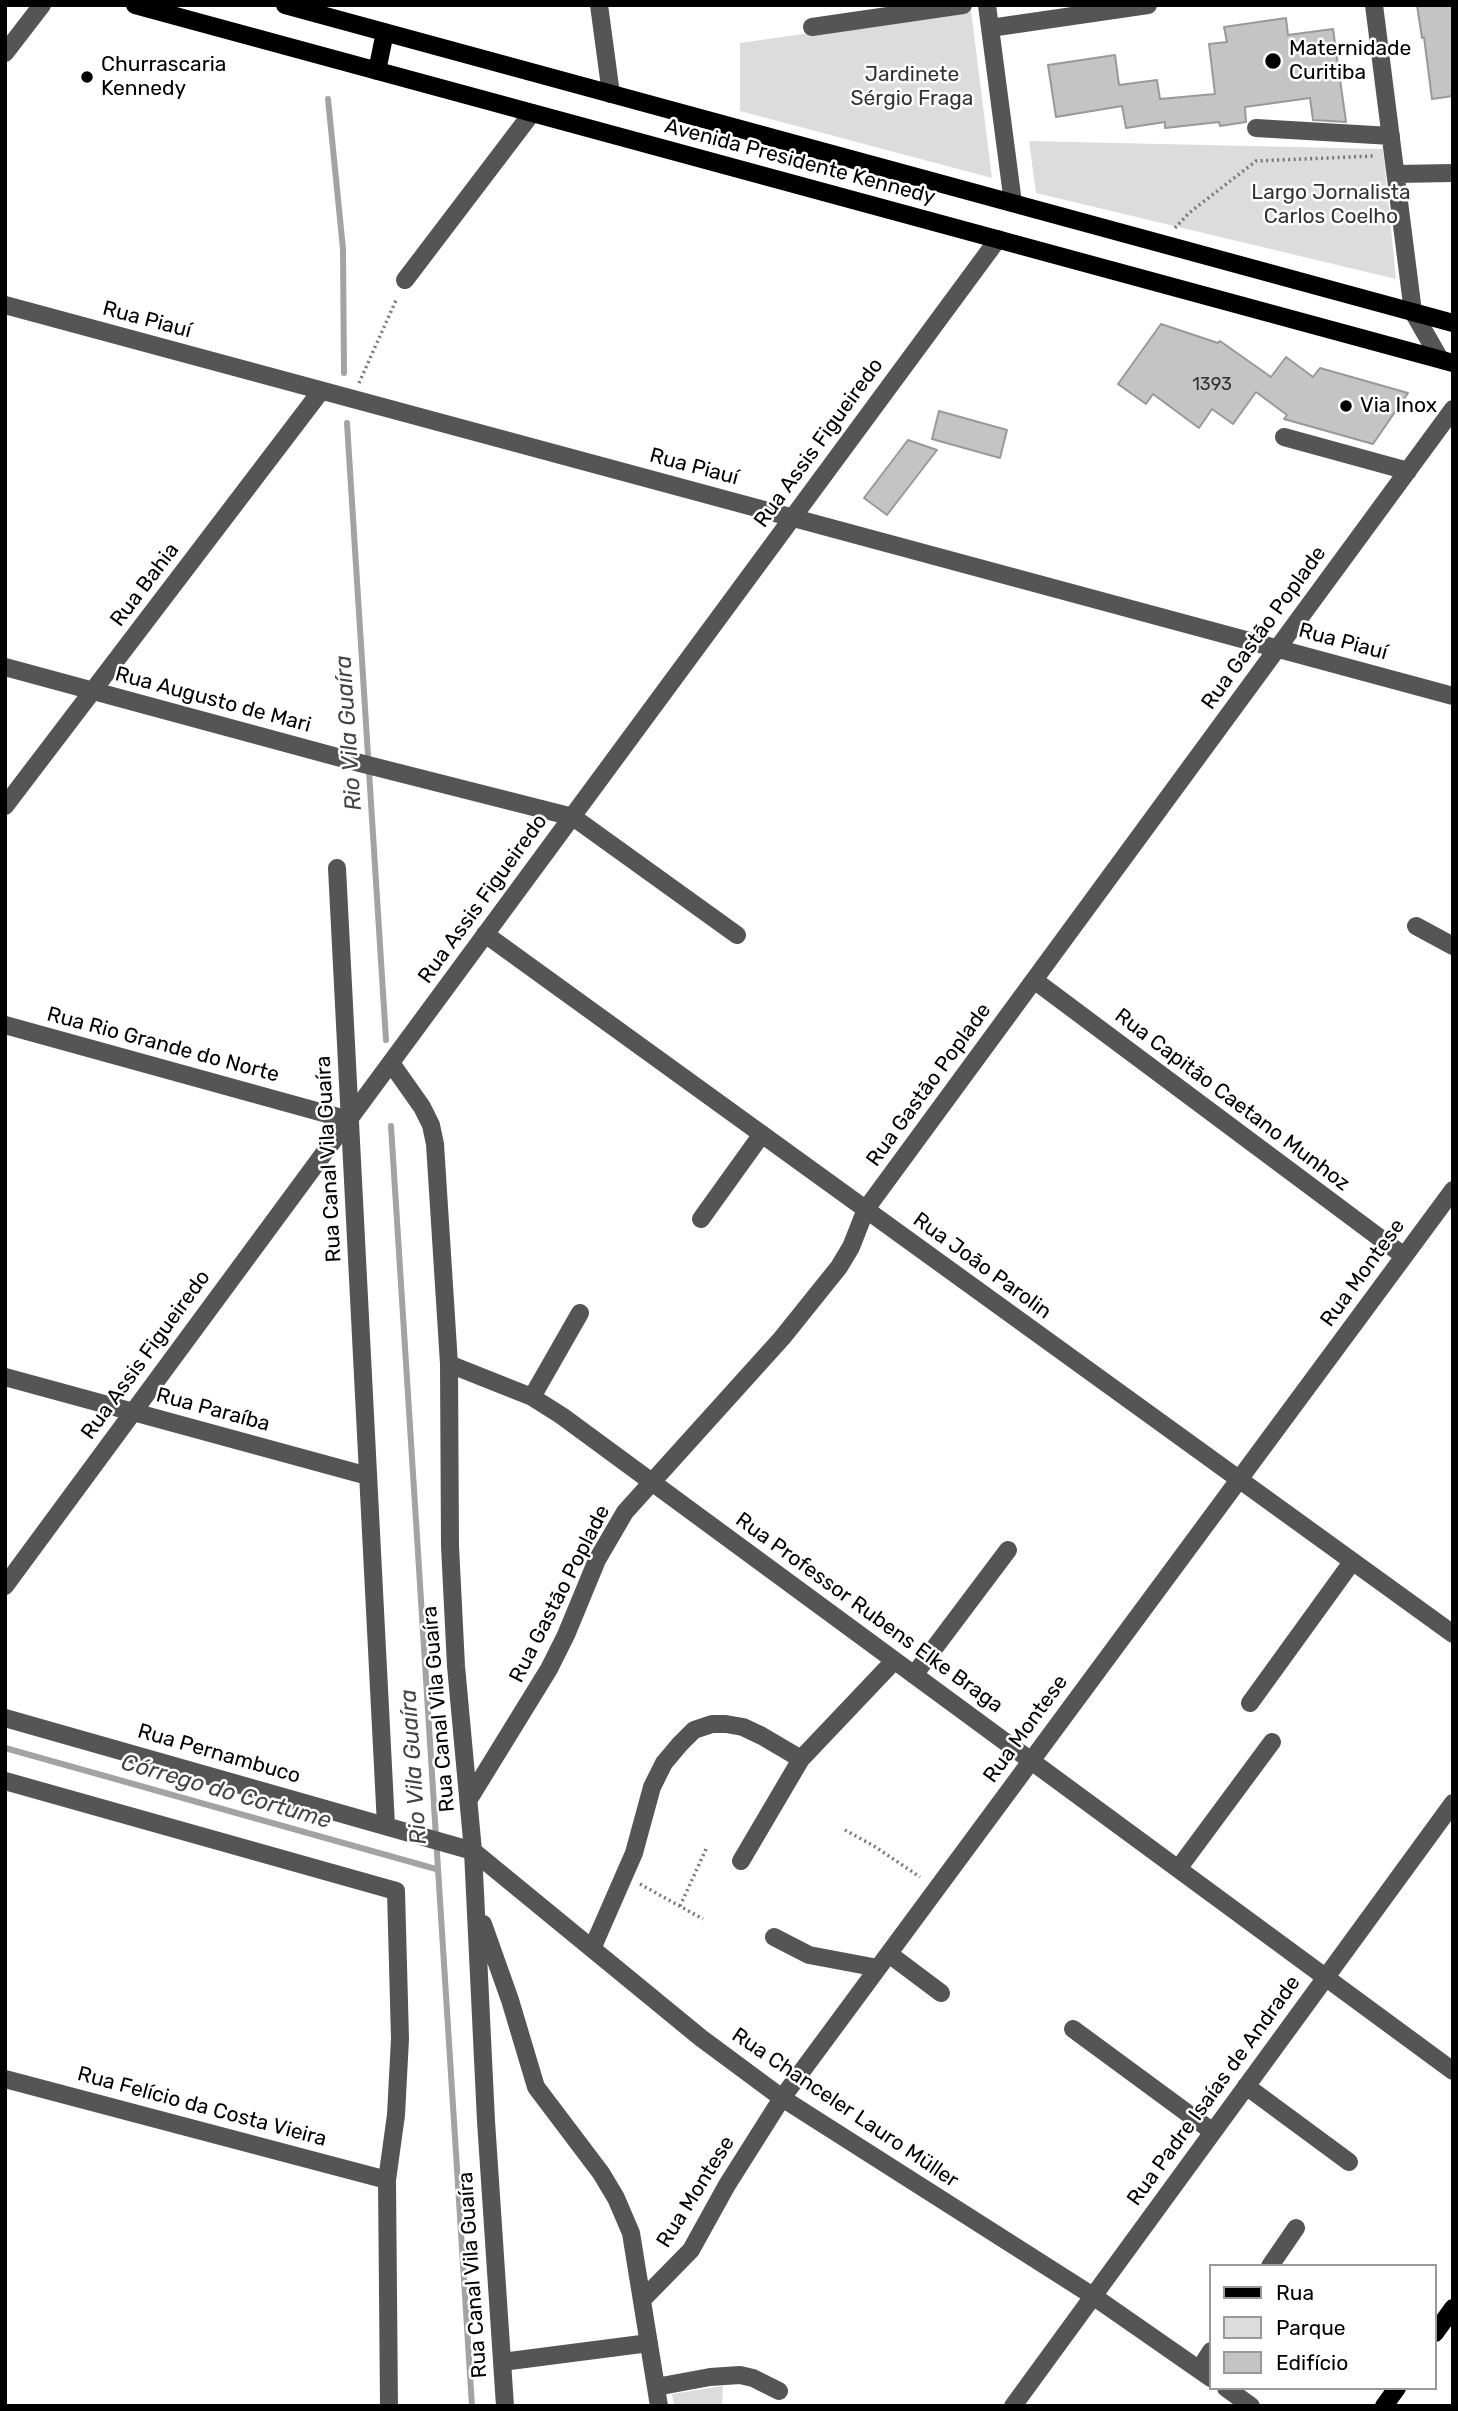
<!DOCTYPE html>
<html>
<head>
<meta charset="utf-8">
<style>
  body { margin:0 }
  #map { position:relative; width:1458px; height:2411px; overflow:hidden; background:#fff; font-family:Rubik,sans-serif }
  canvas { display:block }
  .frame { position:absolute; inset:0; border:7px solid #000; pointer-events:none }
  .legend { position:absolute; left:1209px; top:2264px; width:228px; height:126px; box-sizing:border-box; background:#fff; border:2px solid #999; margin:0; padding:9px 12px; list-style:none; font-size:21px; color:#000 }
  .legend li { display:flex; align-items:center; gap:14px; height:35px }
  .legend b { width:35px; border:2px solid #999 }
</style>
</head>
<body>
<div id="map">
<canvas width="1458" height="2411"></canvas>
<div class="frame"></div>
<ul class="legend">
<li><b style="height:9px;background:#000"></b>Rua</li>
<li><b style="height:19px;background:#dcdcdc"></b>Parque</li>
<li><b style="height:19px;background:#c4c4c4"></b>Edifício</li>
</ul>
</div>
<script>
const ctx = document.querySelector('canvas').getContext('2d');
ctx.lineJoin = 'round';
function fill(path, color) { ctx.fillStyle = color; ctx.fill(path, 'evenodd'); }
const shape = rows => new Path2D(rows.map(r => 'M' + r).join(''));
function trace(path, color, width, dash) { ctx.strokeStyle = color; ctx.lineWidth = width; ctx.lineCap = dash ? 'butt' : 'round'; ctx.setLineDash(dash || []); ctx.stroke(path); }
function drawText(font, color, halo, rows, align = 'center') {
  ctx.font = font + ' Rubik,sans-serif'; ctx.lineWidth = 5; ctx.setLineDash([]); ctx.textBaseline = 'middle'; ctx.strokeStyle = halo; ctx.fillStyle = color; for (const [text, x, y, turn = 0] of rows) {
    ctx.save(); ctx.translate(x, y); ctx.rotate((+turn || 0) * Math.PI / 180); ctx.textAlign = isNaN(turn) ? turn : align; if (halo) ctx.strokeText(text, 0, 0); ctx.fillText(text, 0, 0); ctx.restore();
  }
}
fill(shape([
  [971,10,992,178,740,111,740,43],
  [1029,141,1383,149,1396,279,1036,193],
  [723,2386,722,2406,674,2406,672,2394]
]), '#dcdcdc');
trace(shape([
  [328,99,343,249,344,373],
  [347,423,386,1040],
  [391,1126,472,2406],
  [5,1748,436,1869]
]), '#a3a3a3', 6);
const building = shape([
  [1417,5,1453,5,1453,96,1432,99,1424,37,1422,38,1417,5],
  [1286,18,1288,35,1333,29,1346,122,1313,120,1310,98,1245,107,1246,122,1220,126,1219,122,1165,128,1165,122,1126,128,1122,106,1056,117,1048,65,1115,55,1119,85,1157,80,1160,99,1215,94,1209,44,1227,42,1224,27,1286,18],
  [1161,324,1218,343,1220,341,1271,377,1286,357,1313,377,1320,368,1408,393,1373,444,1284,419,1287,415,1256,392,1233,424,1212,409,1199,428,1153,394,1146,404,1118,384,1161,324],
  [939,411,1007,430,1000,458,932,439,939,411],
  [908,440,937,450,887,515,864,498,908,440]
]);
fill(building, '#c4c4c4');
trace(building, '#999', 2);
trace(shape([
  [1175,228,1189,213,1256,161,1374,156],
  [359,383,397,298],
  [845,1830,874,1846,920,1877],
  [640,1884,703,1919],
  [680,1906,706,1849]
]), '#777', 3.5, [2, 3.5]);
trace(shape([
  [599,5,611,94],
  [987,5,1013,203],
  [1374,5,1413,312,1440,359],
  [812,27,963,5],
  [990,28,1148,5],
  [5,53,42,5],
  [1256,128,1391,136],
  [1396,174,1453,173],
  [405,280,532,113],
  [5,305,1453,696],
  [1284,437,1408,471],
  [5,667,352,761,573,817,737,935],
  [5,806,321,391],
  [337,868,386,1825],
  [1416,926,1453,946],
  [485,934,1453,1634],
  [1034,980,1404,1256],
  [5,1025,349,1120],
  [391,1063,422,1107,431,1125,435,1144,449,1364,450,1546,456,1666,473,1851,486,2121,505,2406],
  [701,1219,762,1134],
  [449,1364,532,1397,562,1416,1453,2071],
  [5,1377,368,1476],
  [532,1397,580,1313],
  [5,1586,998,239],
  [914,1675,1008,1550],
  [1250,1703,1352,1562],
  [5,1718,473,1851,701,2038,782,2098,1093,2296,1211,2378],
  [5,1781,396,1891,400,2039,396,2115,387,2180,389,2406],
  [469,1799,549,1669,566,1635,597,1560,625,1512,782,1338,839,1267,851,1247,866,1209,1453,409],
  [741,1861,801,1759,894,1661],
  [1178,1869,1272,1742],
  [483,1924,510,2000,536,2087,601,2173,616,2198,631,2233,659,2406],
  [774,1937,809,1955,878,1968],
  [592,1949,634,1853,652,1787,664,1763,680,1744,694,1730,712,1724,726,1724,743,1727,762,1736,801,1759],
  [889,1954,941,1993],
  [1073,2029,1213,2132],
  [5,2079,387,2180],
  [1246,2086,1349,2162],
  [1270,2266,1296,2228],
  [643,2299,691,2250,727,2185,782,2098,1453,1190],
  [502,2362,649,2343],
  [1199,2370,1211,2351],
  [656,2387,710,2377,740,2375,753,2378,779,2391],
  [1226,2388,1251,2406],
  [1013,2406,1453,1803]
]), '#555', 18);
trace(shape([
  [135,5,1453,363],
  [285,5,1453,323],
  [377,71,385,32],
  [1435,2333,1453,2308],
  [1384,2406,1397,2388]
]), '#000', 18);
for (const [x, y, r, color] of [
  [1273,61,9,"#000"],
  [87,77,7,"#000"],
  [1346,406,7,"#000"]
]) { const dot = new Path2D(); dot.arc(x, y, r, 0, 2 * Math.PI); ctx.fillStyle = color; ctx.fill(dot); trace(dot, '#fff', 2.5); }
drawText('18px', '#313131', null, [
  ["1393",1212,385]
]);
drawText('21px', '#000', '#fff', [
  ["Maternidade",1289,49],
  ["Curitiba",1289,73],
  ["Churrascaria",101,65],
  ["Kennedy",101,89],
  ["Via Inox",1360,406]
], 'left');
drawText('21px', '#333', '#fff', [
  ["Jardinete",912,75],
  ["Sérgio Fraga",912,99],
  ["Largo Jornalista",1331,193],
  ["Carlos Coelho",1331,217]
]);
drawText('21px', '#000', '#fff', [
  ["Avenida Presidente Kennedy",800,162,15],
  ["Rua Piauí",147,320,15],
  ["Rua Assis Figueiredo",819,443,-54],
  ["Rua Piauí",694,467,15],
  ["Rua Bahia",145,585,-53],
  ["Rua Gastão Poplade",1264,628,-54],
  ["Rua Piauí",1343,642,15],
  ["Rua Augusto de Mari",213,700,15],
  ["Rua Assis Figueiredo",483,899,-54],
  ["Rua Rio Grande do Norte",163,1045,15],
  ["Rua Gastão Poplade",929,1085,-54],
  ["Rua Capitão Caetano Munhoz",1232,1100,37],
  ["Rua Canal Vila Guaíra",329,1159,-93],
  ["Rua João Parolin",982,1266,36],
  ["Rua Montese",1363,1273,-54],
  ["Rua Assis Figueiredo",146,1355,-54],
  ["Rua Paraíba",213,1410,15],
  ["Rua Gastão Poplade",560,1594,-63],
  ["Rua Professor Rubens Elke Braga",869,1613,36],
  ["Rua Canal Vila Guaíra",439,1709,-95],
  ["Rua Montese",1026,1729,-54],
  ["Rua Pernambuco",219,1754,16],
  ["Rua Padre Isaías de Andrade",1214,2091,-54],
  ["Rua Felício da Costa Vieira",202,2107,15],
  ["Rua Chanceler Lauro Müller",845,2108,34],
  ["Rua Montese",696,2192,-58],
  ["Rua Canal Vila Guaíra",473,2275,-94]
]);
drawText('italic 23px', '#444', '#fff', [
  ["Rio Vila Guaíra",349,733,-94],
  ["Rio Vila Guaíra",414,1767,-94],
  ["Córrego do Cortume",226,1792,16]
]);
</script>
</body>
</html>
